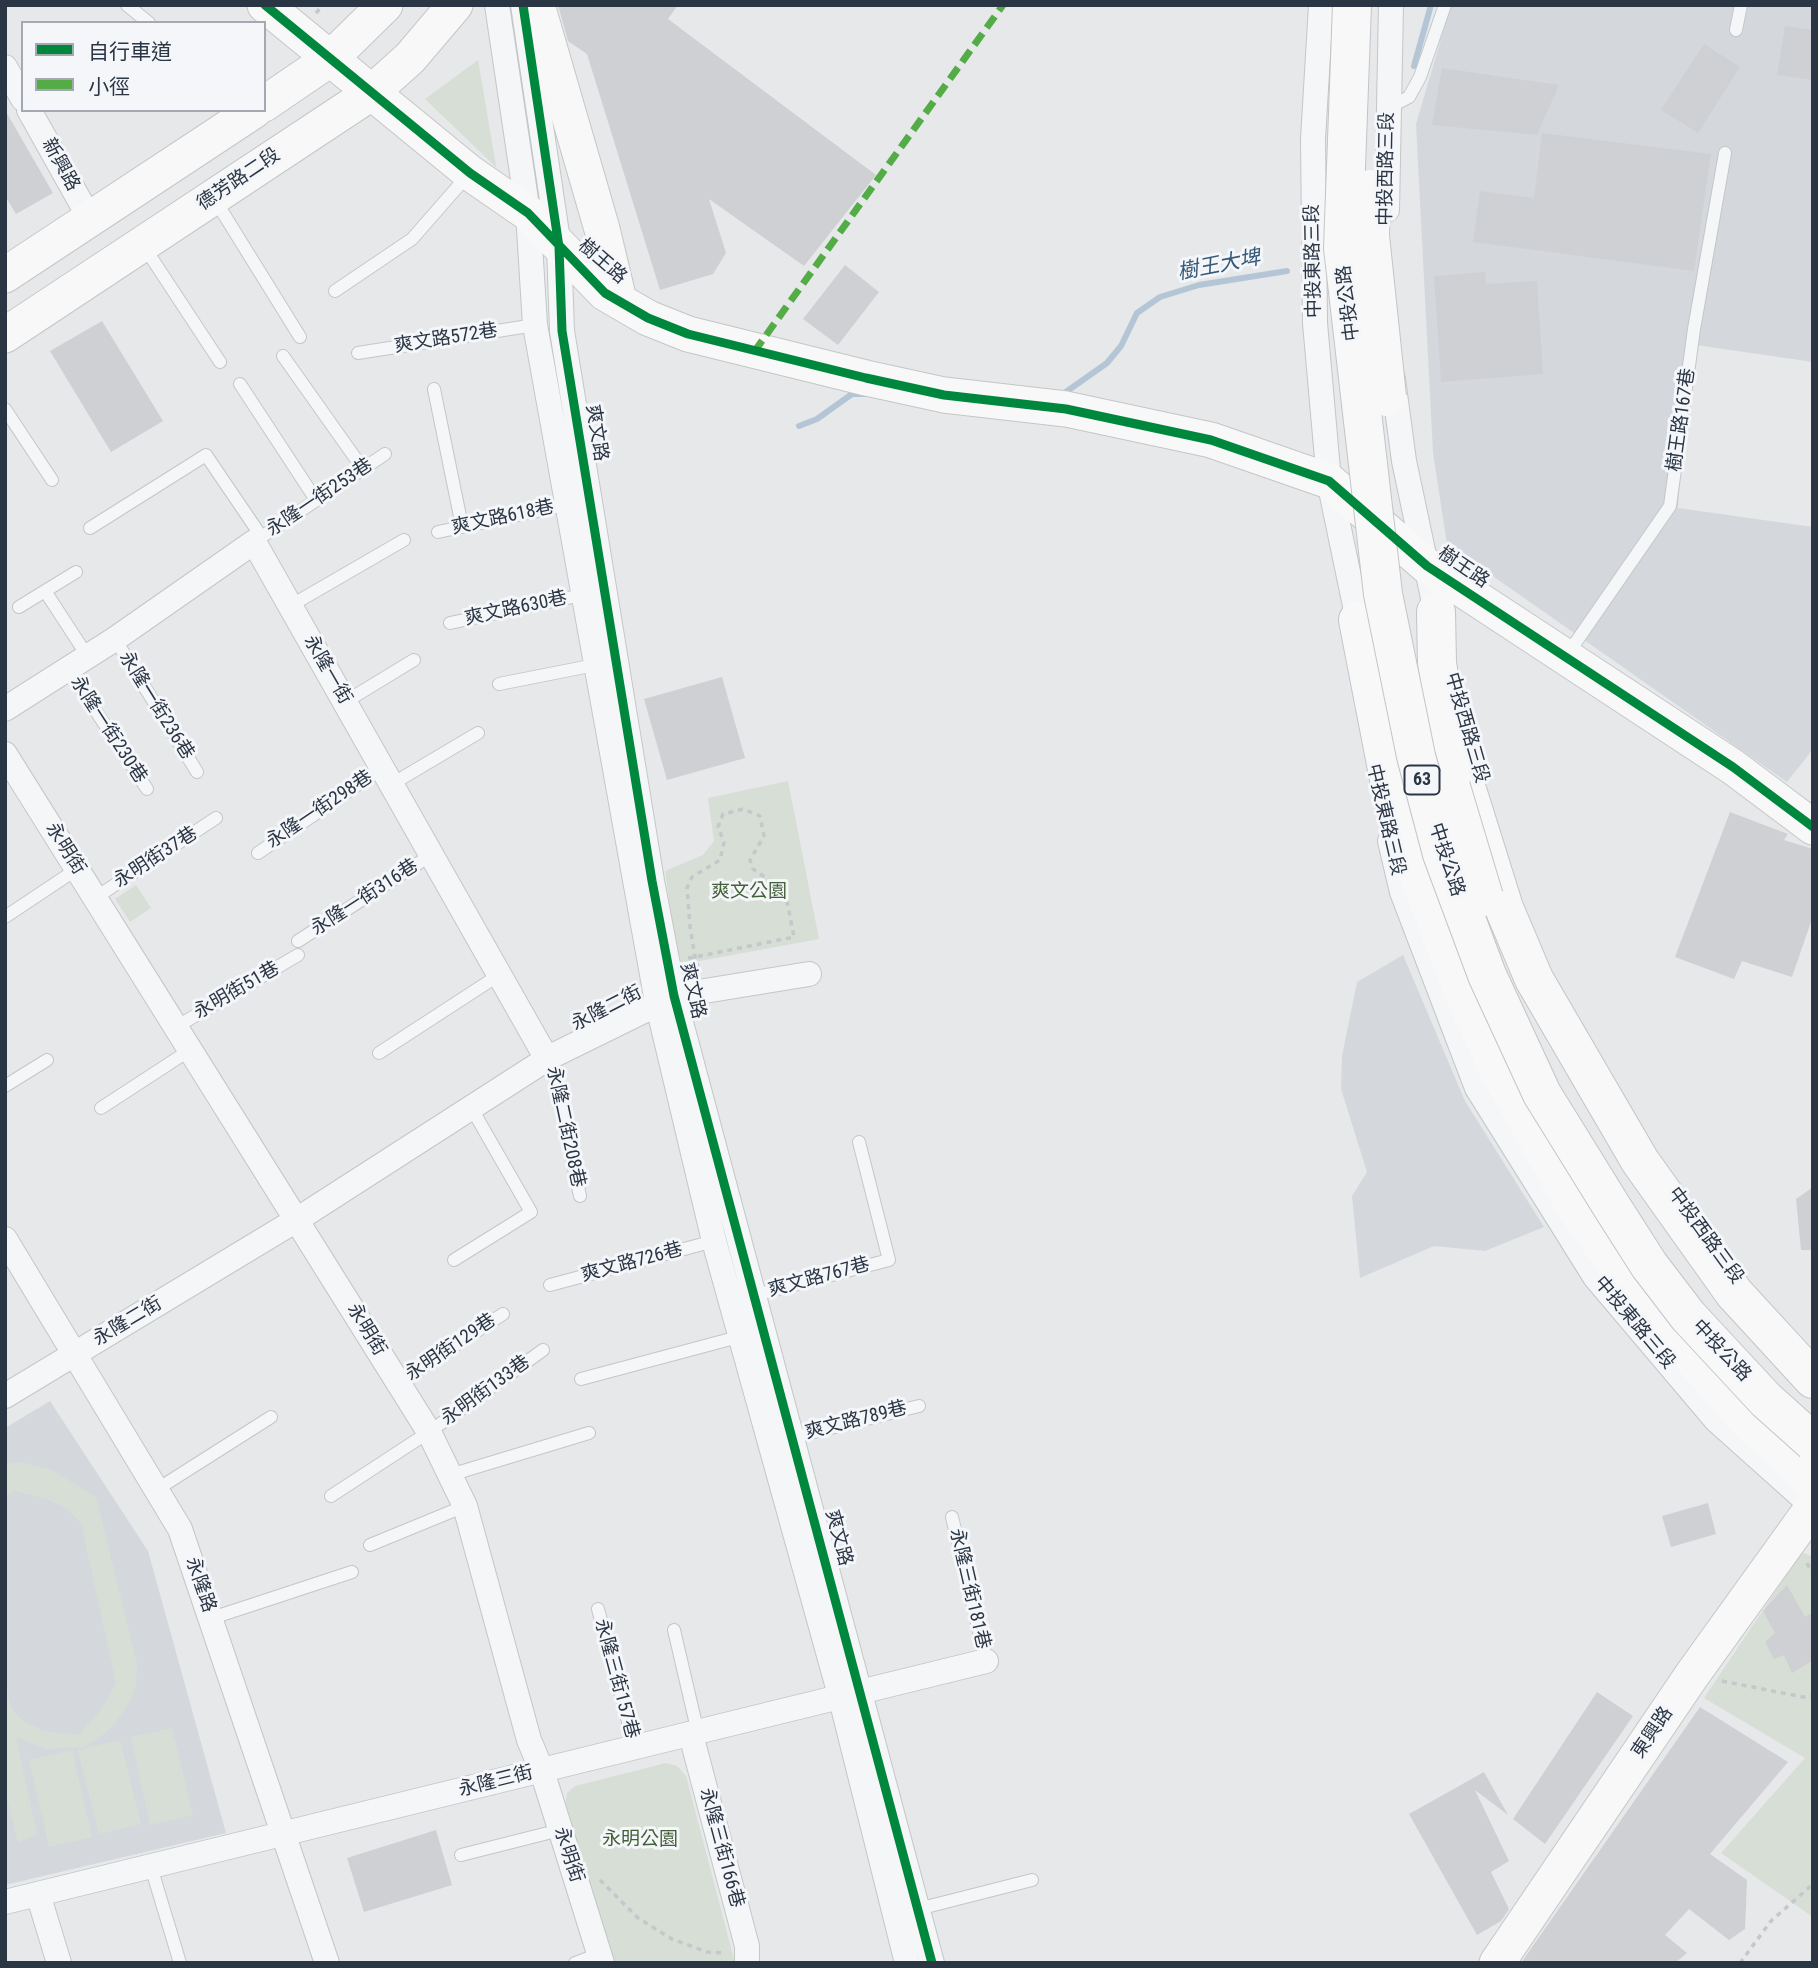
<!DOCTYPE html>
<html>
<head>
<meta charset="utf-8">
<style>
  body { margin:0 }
  #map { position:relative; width:1818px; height:1968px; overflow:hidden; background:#e6e8ea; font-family:"Roboto Condensed","Noto Sans TC",sans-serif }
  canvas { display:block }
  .frame { position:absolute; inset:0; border:7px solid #2b3645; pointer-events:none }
  .legend { position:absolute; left:21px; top:21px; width:245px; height:91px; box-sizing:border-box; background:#f4f6f9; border:2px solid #a4a9b1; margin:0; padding:9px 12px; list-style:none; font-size:21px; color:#2b3645 }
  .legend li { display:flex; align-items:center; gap:14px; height:35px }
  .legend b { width:35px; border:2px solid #a4a9b1 }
</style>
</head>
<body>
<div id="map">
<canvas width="1818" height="1968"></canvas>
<div class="frame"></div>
<ul class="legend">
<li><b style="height:9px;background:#00873e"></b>自行車道</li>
<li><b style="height:9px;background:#54ac47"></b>小徑</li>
</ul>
</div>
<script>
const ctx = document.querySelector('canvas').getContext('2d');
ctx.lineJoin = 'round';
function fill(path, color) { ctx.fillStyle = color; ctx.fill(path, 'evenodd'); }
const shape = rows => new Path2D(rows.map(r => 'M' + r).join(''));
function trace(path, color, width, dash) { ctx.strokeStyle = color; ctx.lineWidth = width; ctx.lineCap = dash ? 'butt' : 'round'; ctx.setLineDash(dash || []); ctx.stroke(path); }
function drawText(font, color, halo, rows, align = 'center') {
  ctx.font = font + ' "Roboto Condensed","Noto Sans TC",sans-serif'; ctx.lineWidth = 6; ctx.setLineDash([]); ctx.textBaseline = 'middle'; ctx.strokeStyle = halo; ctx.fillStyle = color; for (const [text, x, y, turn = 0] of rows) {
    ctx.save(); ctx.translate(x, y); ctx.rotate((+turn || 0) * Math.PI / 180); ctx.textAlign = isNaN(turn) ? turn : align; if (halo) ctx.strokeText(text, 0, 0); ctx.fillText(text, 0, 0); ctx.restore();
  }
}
fill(shape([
  [1451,5,1813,5,1813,362,1689,344,1678,508,1813,527,1813,749,1787,782,1447,544,1433,453,1416,124],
  [1403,955,1465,1101,1544,1227,1485,1251,1434,1246,1360,1278,1352,1196,1367,1172,1341,1089,1342,1056,1357,982],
  [50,1401,148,1551,226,1833,5,1885,5,1428]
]), '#d4d8dd');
fill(shape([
  [478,60,496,166,496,167,425,99],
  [788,781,819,939,678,965,665,871,703,855,714,841,708,798],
  [136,885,151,908,130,922,115,899],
  [20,1462,52,1470,96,1497,137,1664,136,1684,130,1701,114,1725,98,1739,84,1747,47,1749,16,1737,37,1834,18,1843,5,1790,5,1684,11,1708,25,1723,44,1731,79,1735,103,1707,116,1683,81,1523,67,1509,50,1500,16,1491,5,1496,5,1464],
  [1802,1552,1813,1557,1813,1917,1721,1853,1805,1758,1704,1698],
  [172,1728,193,1815,150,1825,131,1737],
  [120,1740,141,1824,99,1834,78,1750],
  [72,1750,92,1837,49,1847,29,1760],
  [666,1763,677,1766,686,1776,735,1963,613,1963,565,1807,567,1793,575,1786]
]), '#d7ded6');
trace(shape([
  [1414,66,1431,5],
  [1063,394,1107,363,1121,346,1137,313,1160,297,1199,285,1287,271],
  [799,426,817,419,852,394,865,394]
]), '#b4c6d5', 6);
fill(shape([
  [558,5,678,5,668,19,876,175,804,266,709,199,726,253,713,274,660,290,587,54,568,41],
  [1785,26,1813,30,1813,80,1777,75],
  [1704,44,1740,67,1698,133,1661,110],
  [1442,68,1559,85,1537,135,1432,125],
  [5,110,53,193,16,214,5,196],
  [1542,133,1711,154,1694,271,1473,242,1480,191,1534,198],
  [845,265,879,292,838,345,803,319],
  [1485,272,1486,284,1537,281,1543,374,1441,382,1434,276],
  [102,321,163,421,111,452,50,351],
  [722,677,745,758,667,780,644,699],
  [1730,812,1788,834,1784,840,1813,849,1813,916,1792,977,1742,961,1734,979,1675,957],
  [1813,1187,1813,1250,1801,1250,1796,1199],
  [1708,1503,1716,1534,1671,1547,1662,1516],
  [1787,1585,1805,1617,1813,1612,1813,1660,1792,1673,1784,1655,1774,1659,1765,1642,1775,1633,1763,1611],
  [1597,1692,1633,1716,1545,1844,1513,1819],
  [1700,1707,1788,1762,1710,1854,1747,1880,1745,1929,1729,1940,1689,1909,1665,1935,1687,1953,1675,1963,1521,1963],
  [1484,1772,1508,1815,1475,1790,1509,1861,1491,1872,1509,1909,1501,1921,1477,1935,1409,1814],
  [436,1830,452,1885,364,1912,347,1858]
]), '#ced0d3');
const lane = shape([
  [127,5,149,23],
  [1736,30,1741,5],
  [1388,108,1409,97,1420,77,1445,5],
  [215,200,300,337],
  [143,245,220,362],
  [335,291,412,239,468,175],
  [358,353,535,325],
  [283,356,363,469],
  [240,384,316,500],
  [434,389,462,526],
  [5,409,52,480],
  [90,528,206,455,261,536],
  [438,532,571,504],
  [254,542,385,454],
  [45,591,88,657],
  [290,606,404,540],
  [19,607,76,572],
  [450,623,582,595],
  [115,639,197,772],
  [1567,655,1670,506,1694,329,1725,153],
  [69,670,147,789],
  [499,684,595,665],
  [345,702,414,660],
  [392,784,478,733],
  [258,853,382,768],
  [95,898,216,818],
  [5,917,77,869],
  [298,941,431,855],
  [176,1027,298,955],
  [379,1053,499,975],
  [550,1057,580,1196],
  [5,1086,47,1060],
  [101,1108,190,1050],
  [454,1260,531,1212,472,1109],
  [550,1285,714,1241],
  [755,1295,889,1260,859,1142],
  [581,1379,742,1336],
  [398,1383,503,1314],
  [794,1437,919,1406],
  [450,1475,589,1433],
  [156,1490,271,1417],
  [331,1496,429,1432,543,1350],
  [952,1517,986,1661],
  [370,1545,465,1506],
  [598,1609,635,1748],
  [212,1618,352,1572],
  [674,1630,698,1733],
  [461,1855,560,1830],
  [151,1867,180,1963],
  [918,1909,1032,1880],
  [575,1963,599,1954]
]);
const street = shape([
  [497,5,528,213,535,325,657,1002,714,1241,840,1695,907,1963],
  [523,5,559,247,562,331,652,881,674,996,932,1963],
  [1321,5,1313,139,1315,323,1329,481,1358,620,1356,634],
  [5,67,23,99],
  [29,110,90,219],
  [1387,210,1391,5],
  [1393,379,1404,461,1439,626],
  [5,709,115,639,254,542,547,1059],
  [5,754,429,1432,465,1506,529,1740,542,1771,602,1963],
  [1390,841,1402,892,1477,1088,1595,1277,1716,1420,1811,1505],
  [5,1239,180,1529,327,1963],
  [5,1396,298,1219,550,1057,674,996,809,974],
  [691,1735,747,1946,747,1963],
  [38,1894,59,1963],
  [5,1902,986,1661]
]);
const secondary = shape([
  [265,5,470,173,528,213,605,293,648,318,688,334,866,378,944,395,1066,409,1211,440,1329,481,1427,566,1733,767,1813,827],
  [537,5,602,229,619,300],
  [264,104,330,59,385,5],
  [5,275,255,110],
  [5,335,371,93,410,58,455,5],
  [1497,1963,1692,1675,1813,1507]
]);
const primary = shape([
  [1436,612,1437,663,1447,726,1504,908,1534,979,1640,1161,1734,1293,1813,1379],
  [1358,620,1396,815,1462,989,1499,1070,1575,1206,1635,1291,1743,1415,1813,1481]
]);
trace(lane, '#c4c6c8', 14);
trace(street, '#c4c6c8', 26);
trace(secondary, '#c4c6c8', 37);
trace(primary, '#c2c5c8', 40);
trace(shape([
  [316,13,323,5],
  [688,958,695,957,794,937,785,891,753,869,750,860,764,836,760,816,743,809,723,814,718,827,724,843,720,860,692,877,687,888,690,926,695,957,699,970],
  [1807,1563,1813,1574],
  [1722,1681,1803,1697,1813,1696],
  [600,1880,638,1918,672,1939,707,1952,726,1953],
  [1740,1963,1771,1921,1813,1884]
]), '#c5c7ca', 3.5, [5, 5]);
trace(lane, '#f5f6f7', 12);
trace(street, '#f5f6f7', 24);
trace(secondary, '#f8f8f8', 35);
trace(primary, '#f8f8f8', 38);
const primaryBridge = shape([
  [1352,5,1343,248,1383,594,1416,756,1442,854,1487,975,1542,1094,1612,1207,1649,1265,1688,1316,1766,1400,1813,1442],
  [1371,189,1370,236,1387,397],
  [1451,787,1484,897]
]);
trace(primaryBridge, '#c2c5c8', 40, []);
trace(primaryBridge, '#f8f8f8', 38);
trace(shape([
  [754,352,1003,5]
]), '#54ac47', 7, [14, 7]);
trace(shape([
  [265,5,470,173,528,213,605,293,648,318,688,334,866,378,944,395,1066,409,1211,440,1329,481,1427,566,1733,767,1813,827],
  [523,5,559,247,562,331,652,881,674,996,932,1963]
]), '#00873e', 9);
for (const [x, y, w] of [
  [1422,780,35]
]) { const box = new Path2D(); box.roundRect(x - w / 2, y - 14.5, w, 29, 5); ctx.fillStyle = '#f4f6f9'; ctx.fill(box); trace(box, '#2b3645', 2); }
drawText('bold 18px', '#2b3645', null, [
  ["63",1422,780]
]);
drawText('19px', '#2b3645', '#f4f6f9', [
  ["新興路",60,165,61],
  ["中投西路三段",1387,169,-89],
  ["德芳路二段",239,180,-34],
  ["中投東路三段",1314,261,-91],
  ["樹王路",602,262,41],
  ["中投公路",1349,303,-97],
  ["爽文路572巷",446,339,-9],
  ["樹王路167巷",1682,420,-82],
  ["爽文路",596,433,81],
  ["永隆一街253巷",320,498,-34],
  ["爽文路618巷",503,518,-12],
  ["樹王路",1463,568,34],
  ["爽文路630巷",516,609,-12],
  ["永隆一街",327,670,60],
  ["永隆一街236巷",156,706,58],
  ["中投西路三段",1466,728,74],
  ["永隆一街230巷",108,730,57],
  ["永隆一街298巷",320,810,-34],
  ["中投東路三段",1385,820,77],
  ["永明街",65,849,58],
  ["永明街37巷",156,858,-33],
  ["中投公路",1446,860,72],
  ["永隆一街316巷",365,898,-33],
  ["永明街51巷",237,991,-30],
  ["爽文路",692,991,77],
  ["永隆二街",607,1009,-27],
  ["永隆二街208巷",565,1127,78],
  ["中投西路三段",1705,1236,54],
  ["爽文路726巷",632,1263,-15],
  ["爽文路767巷",819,1278,-15],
  ["永隆二街",128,1322,-31],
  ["中投東路三段",1634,1323,50],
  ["永明街",366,1330,59],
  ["永明街129巷",451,1348,-34],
  ["中投公路",1721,1351,47],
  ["永明街133巷",486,1391,-36],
  ["爽文路789巷",856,1421,-14],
  ["爽文路",838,1538,75],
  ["永隆路",200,1585,71],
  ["永隆三街181巷",969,1589,77],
  ["永隆三街157巷",616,1679,75],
  ["東興路",1653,1733,-56],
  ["永隆三街",496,1782,-14],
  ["永隆三街166巷",721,1848,75],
  ["永明街",568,1855,72]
]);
drawText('19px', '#436138', '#f4f6f9', [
  ["爽文公園",749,892],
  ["永明公園",640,1840]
]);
drawText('italic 21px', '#345979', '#f4f6f9', [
  ["樹王大埤",1219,266,-11]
]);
</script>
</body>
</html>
